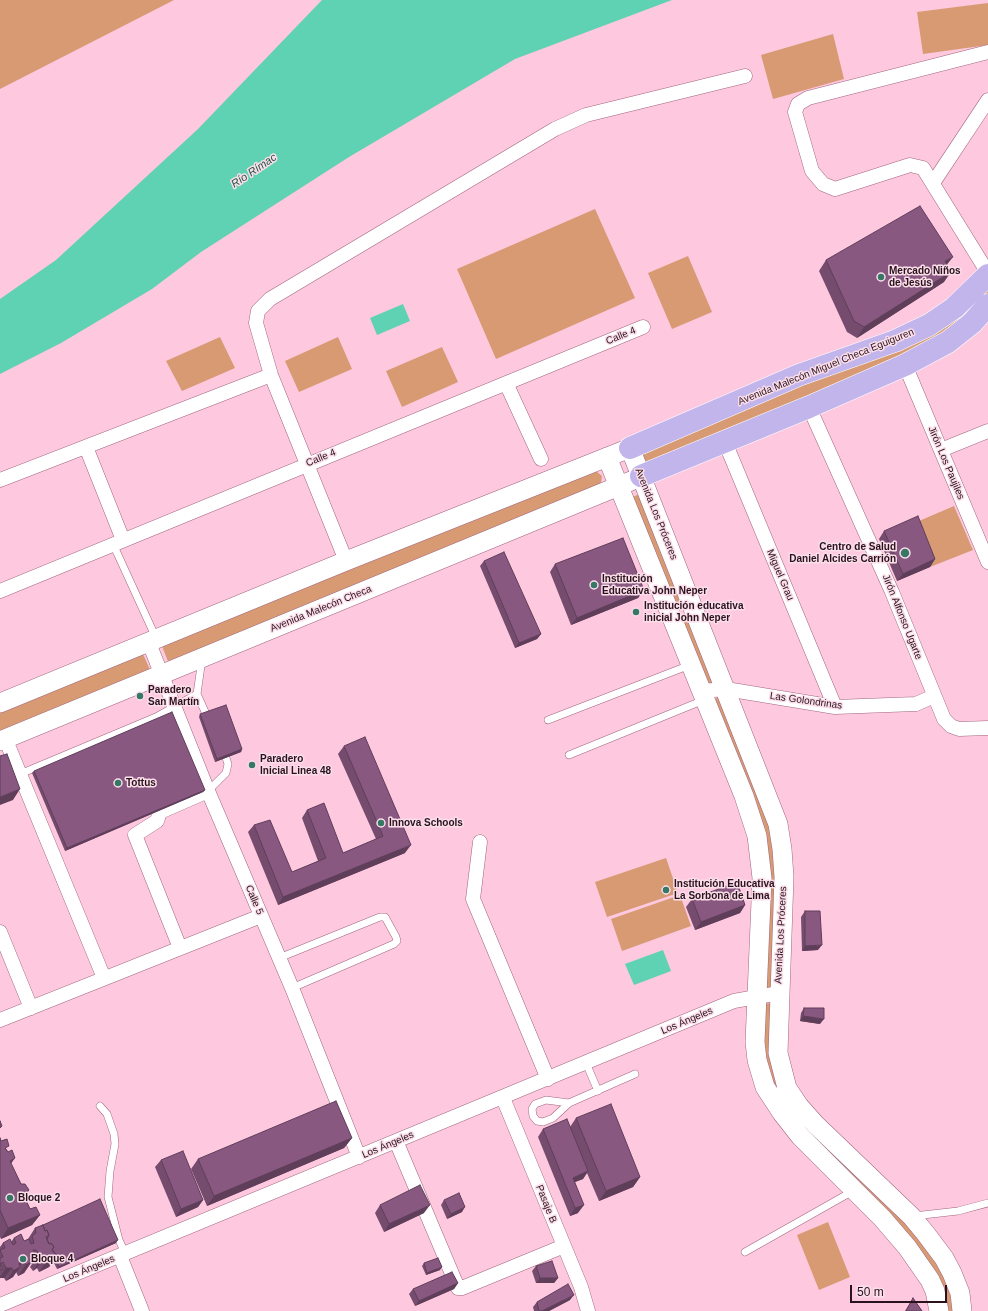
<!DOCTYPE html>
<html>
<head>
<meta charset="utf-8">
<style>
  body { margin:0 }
  #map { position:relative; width:988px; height:1311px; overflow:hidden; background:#fec8de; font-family:Helvetica,sans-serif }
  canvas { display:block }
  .scale { position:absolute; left:850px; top:1285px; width:97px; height:18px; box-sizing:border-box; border:2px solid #2a121d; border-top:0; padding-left:5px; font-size:12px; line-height:14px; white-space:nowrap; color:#2a121d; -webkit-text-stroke:3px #fadee9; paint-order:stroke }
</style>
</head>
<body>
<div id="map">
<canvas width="988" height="1311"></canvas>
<div class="scale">50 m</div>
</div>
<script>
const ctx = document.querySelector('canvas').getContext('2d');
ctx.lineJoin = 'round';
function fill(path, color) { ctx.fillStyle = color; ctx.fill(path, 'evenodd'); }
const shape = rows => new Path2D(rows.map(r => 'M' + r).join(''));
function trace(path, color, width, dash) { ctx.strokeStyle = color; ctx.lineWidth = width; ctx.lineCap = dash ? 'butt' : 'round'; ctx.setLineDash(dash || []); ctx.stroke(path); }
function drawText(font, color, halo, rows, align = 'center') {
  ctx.font = font + ' Helvetica,sans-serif'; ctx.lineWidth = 3; ctx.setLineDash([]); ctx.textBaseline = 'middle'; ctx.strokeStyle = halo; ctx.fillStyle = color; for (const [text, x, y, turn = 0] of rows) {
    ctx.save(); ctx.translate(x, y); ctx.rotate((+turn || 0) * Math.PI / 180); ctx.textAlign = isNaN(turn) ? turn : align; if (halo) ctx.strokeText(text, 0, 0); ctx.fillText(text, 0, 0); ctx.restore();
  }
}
fill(shape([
  [0,0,174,0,0,89],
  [988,3,988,45,923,54,917,12],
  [833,34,844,79,773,99,761,55],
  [595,209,635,298,496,359,457,269],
  [688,256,712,312,672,329,648,273],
  [988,283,988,299,936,342,649,467,639,452,811,378],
  [220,337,235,368,182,391,166,361],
  [338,337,352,369,299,392,285,361],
  [442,347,458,382,402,407,386,371],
  [596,471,602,476,601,483,597,488,169,664,162,646,251,608],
  [640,494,682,604,676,606,632,497],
  [954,506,973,550,930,567,912,524],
  [688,615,713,682,706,685,681,617],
  [143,654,151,672,0,735,0,713],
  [719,697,776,845,773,988,764,990,766,881,713,700],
  [666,858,678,893,607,917,595,882],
  [680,895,691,926,622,951,611,919],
  [770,1003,772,1008,775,1062,936,1254,956,1311,945,1311,941,1295,803,1133,762,1064,764,1004],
  [828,1222,850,1277,819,1290,797,1235]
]), '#d79a73');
fill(shape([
  [322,0,672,0,515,59,349,157,201,252,152,289,61,343,0,374,0,299,56,260,198,129],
  [403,304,410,321,377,335,370,318],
  [663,950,671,971,634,985,625,964]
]), '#5ed2b2');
const lane = shape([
  [113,544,156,638],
  [202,659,197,694,206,714],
  [548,720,690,665],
  [569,755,704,700],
  [20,774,156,717,197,694],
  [208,791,226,773,228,764,226,758],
  [279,958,380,917,385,917,396,937,397,941,394,944,292,988],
  [586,1063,598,1091],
  [569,1103,546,1100,535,1104,532,1109,533,1116,537,1121,543,1122,553,1118,569,1103,635,1074],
  [100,1106,107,1114,114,1134,115,1144,110,1171,108,1197,119,1240,125,1253],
  [914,1216,958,1211,988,1203],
  [745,1252,853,1191]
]);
const street = shape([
  [988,52,808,98,798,104,795,112,812,171,823,184,835,189,910,165,923,168,988,273],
  [933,183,988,100],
  [905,365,988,562],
  [506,383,541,459],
  [809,407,892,592,944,719,951,726,959,729,988,728],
  [725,442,835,707],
  [86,447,123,540],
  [941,450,988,431],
  [0,480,271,375],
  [346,561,271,375,256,323,258,311,270,299,555,129,586,115,745,76],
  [0,591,643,327],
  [149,643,208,791,292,988,359,1157],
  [701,691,726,689,835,707,916,704,934,696],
  [5,738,104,978],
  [480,842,473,899,548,1079],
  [0,932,31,1008],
  [180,948,135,835,157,821,160,812,208,791],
  [0,1020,261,916],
  [503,1098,581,1287,588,1311],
  [396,1141,458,1288,462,1288,564,1246],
  [120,1256,142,1311],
  [0,1305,734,1001,779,993]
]);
const secondary = shape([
  [607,457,744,796,757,836,762,878,755,1042,757,1060,765,1087,782,1113,800,1136,882,1218,907,1247,930,1280,935,1291,939,1311],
  [0,703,346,561,630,448,778,824,782,849,784,877,778,1053,787,1088,799,1106,815,1124,912,1217,926,1234,944,1258,952,1273,960,1293,962,1311],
  [0,741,631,481]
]);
const primary = shape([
  [630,448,799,375,895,341,929,325,954,308,988,275],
  [641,476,809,407,905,365,948,342,972,323,988,305]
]);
trace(lane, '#a1667f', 8);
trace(street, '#a1667f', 15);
trace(secondary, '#a1667f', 20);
trace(primary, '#fff', 23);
trace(lane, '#fff', 7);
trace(street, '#fff', 14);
trace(secondary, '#fff', 19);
trace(primary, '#c1b5ec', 22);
fill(shape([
  [826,260,947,265,944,282,857,338,847,332,819,271],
  [884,531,935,559,930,567,897,581,879,539],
  [484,561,541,634,537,639,515,648,480,566],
  [555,564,644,590,638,598,571,625,550,572],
  [200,714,242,749,241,752,215,762,199,717],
  [344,746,405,853,278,905,248,832,254,825,292,872,318,861,302,818,307,810,343,853,376,839,338,754],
  [34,771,205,790,203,792,65,851,32,773],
  [692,899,745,905,740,913,695,930,686,907],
  [805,911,818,950,802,951,801,917],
  [804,1008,820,1024,800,1021,801,1013],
  [576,1118,640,1177,633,1187,599,1201,587,1173,583,1179,575,1182,578,1213,570,1216,538,1137,543,1129,570,1127],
  [0,1138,1,1141,7,1150,11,1164,21,1184,29,1190,25,1197,30,1209,40,1215,32,1225,1,1239,0,1237],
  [352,1138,344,1148,207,1206,191,1169,198,1159],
  [161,1160,203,1200,198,1207,176,1217,155,1167],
  [444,1200,462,1212,447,1219,441,1205],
  [380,1205,424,1213,384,1232,375,1213],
  [35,1228,116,1243,57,1269,53,1261,49,1267,39,1272,37,1268,33,1271,30,1267,32,1264,31,1263,24,1273,18,1276,16,1272,13,1277,6,1281,4,1278,0,1278,0,1247,3,1243,11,1242,14,1238,24,1241,28,1239],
  [424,1263,440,1270,426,1275,422,1266],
  [536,1266,558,1278,554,1283,536,1283,532,1271],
  [458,1283,454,1289,415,1306,409,1294,413,1289],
  [913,1298,922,1311,905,1311],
  [570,1300,549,1311,534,1311,533,1307,537,1302]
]), '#754c6e');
fill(shape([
  [953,257,945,267,945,261],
  [951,272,944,282,857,338,864,327],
  [935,559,930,567,897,581,903,574],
  [644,590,638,598,571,625,577,618],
  [541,634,537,639,515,648,519,643],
  [242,749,241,752,215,762,217,759],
  [20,789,13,800,0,805,0,797],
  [205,790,203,792,65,851,67,848],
  [411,845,405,853,278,905,283,897],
  [745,905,740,913,695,930,701,922],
  [822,945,818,950,802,951,805,946],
  [803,1016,824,1019,820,1024,800,1021],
  [352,1138,344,1148,207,1206,214,1196],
  [15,1158,8,1168,10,1161],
  [588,1171,583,1179,567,1185,573,1178],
  [640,1177,633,1187,599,1201,606,1191],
  [29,1190,22,1201,23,1194],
  [203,1200,198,1207,176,1217,181,1209],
  [430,1205,424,1213,384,1232,389,1224],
  [584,1205,578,1213,570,1216,575,1208],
  [465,1207,462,1212,447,1219,451,1214],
  [40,1215,32,1225,1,1239,8,1228],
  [118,1240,116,1243,57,1269,59,1267],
  [36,1255,24,1273,18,1276,30,1259],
  [57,1256,49,1267,39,1272,46,1262],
  [44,1258,37,1268,33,1271,40,1260],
  [23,1261,18,1268,20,1267,13,1277,6,1281,19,1263],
  [442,1267,440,1270,426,1275,427,1273],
  [6,1268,12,1268,4,1278,0,1278,0,1277],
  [540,1278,558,1278,554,1283,536,1283],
  [458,1283,454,1289,415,1306,419,1301],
  [574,1295,570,1300,549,1311,542,1311]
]), '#5f3e5a');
const building = shape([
  [920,206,953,257,945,261,951,272,864,327,854,321,826,260,920,206],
  [918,516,935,559,903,574,884,531,918,516],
  [623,538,644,590,577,618,555,564,623,538],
  [504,552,541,634,519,643,484,561,504,552],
  [226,705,242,749,217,759,200,714,226,705],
  [172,712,205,790,67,848,34,771,172,712],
  [365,737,411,845,283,897,254,825,270,820,292,872,326,858,307,810,324,803,343,853,383,836,344,746,365,737],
  [7,754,20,789,0,797,0,756,7,754],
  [737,882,745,905,701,922,692,899,737,882],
  [805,911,820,911,822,945,805,946,805,911],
  [804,1008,824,1008,824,1019,803,1016,804,1008],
  [336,1101,352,1138,214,1196,198,1159,336,1101],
  [611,1104,640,1177,606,1191,576,1118,611,1104],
  [567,1119,588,1171,573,1178,584,1205,575,1208,543,1129,567,1119],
  [0,1121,2,1126,0,1128,0,1121],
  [0,1138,1,1141,7,1139,9,1146,5,1148,8,1152,12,1150,15,1158,10,1161,21,1184,25,1184,29,1190,23,1194,30,1209,36,1207,40,1215,8,1228,0,1210,0,1138],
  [183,1151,203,1200,181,1209,161,1160,183,1151],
  [420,1185,430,1205,389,1224,380,1205,420,1185],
  [459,1193,465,1207,451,1214,444,1200,459,1193],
  [100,1199,118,1240,59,1267,55,1259,57,1256,52,1250,54,1247,51,1243,49,1244,47,1239,49,1235,47,1230,45,1231,43,1225,41,1226,100,1199],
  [43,1225,45,1231,47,1230,49,1235,46,1237,49,1244,51,1243,54,1247,52,1249,57,1256,46,1262,44,1258,40,1260,38,1257,39,1254,36,1250,33,1250,36,1255,30,1259,31,1262,26,1265,23,1261,19,1263,20,1267,13,1271,12,1268,6,1268,3,1262,0,1264,3,1269,0,1270,0,1258,3,1257,0,1250,5,1248,3,1243,10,1239,13,1245,16,1243,14,1238,21,1234,24,1241,29,1239,31,1244,34,1243,32,1236,36,1233,35,1228,43,1225],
  [438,1258,442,1267,427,1273,424,1263,438,1258],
  [552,1261,558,1278,540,1278,536,1266,552,1261],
  [452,1272,458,1283,419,1301,413,1289,452,1272],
  [568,1284,574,1295,542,1311,539,1311,537,1302,568,1284],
  [913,1298,922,1311,906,1311,913,1298]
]);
fill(building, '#885880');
trace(building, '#5f3e5a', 1);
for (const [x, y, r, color] of [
  [881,277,4,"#377765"],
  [905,553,5,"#377765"],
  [594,585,4,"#377765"],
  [636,612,4,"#377765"],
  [140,696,4,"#377765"],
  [252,765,4,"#377765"],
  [118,783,4,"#377765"],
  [381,823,4,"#377765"],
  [666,890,4,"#377765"],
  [10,1198,4,"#377765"],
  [23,1259,4,"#377765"]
]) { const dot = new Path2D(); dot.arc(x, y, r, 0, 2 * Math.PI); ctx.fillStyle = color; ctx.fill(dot); trace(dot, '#fadee9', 1.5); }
drawText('bold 10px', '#2a121d', '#fadee9', [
  ["Mercado Niños",889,271],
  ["de Jesús",889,283],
  ["Centro de Salud",896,547,"right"],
  ["Daniel Alcides Carrión",896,559,"right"],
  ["Institución",602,579],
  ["Educativa John Neper",602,591],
  ["Institución educativa",644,606],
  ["inicial John Neper",644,618],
  ["Paradero",148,690],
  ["San Martín",148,702],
  ["Paradero",260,759],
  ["Inicial Linea 48",260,771],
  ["Tottus",126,783],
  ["Innova Schools",389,823],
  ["Institución Educativa",674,884],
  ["La Sorbona de Lima",674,896],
  ["Bloque 2",18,1198],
  ["Bloque 4",31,1259]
], 'left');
drawText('10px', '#2a121d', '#fadee9', [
  ["Calle 4",621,336,-22],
  ["Avenida Malecón Miguel Checa Eguiguren",826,367,-22],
  ["Calle 4",321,458,-22],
  ["Jirón Los Paujiles",946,463,67],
  ["Avenida Los Próceres",656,514,68],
  ["Miguel Grau",780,575,67],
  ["Avenida Malecón Checa",321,609,-22],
  ["Jirón Alfonso Ugarte",902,617,68],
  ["Las Golondrinas",806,701,8],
  ["Calle 5",254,900,67],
  ["Avenida Los Próceres",781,935,-87],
  ["Los Ángeles",687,1021,-23],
  ["Los Ángeles",388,1145,-23],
  ["Pasaje B",546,1204,68],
  ["Los Ángeles",89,1269,-23]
]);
drawText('italic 11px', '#235547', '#fadee9', [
  ["Río Rímac",254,171,-34]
]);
</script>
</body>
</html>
